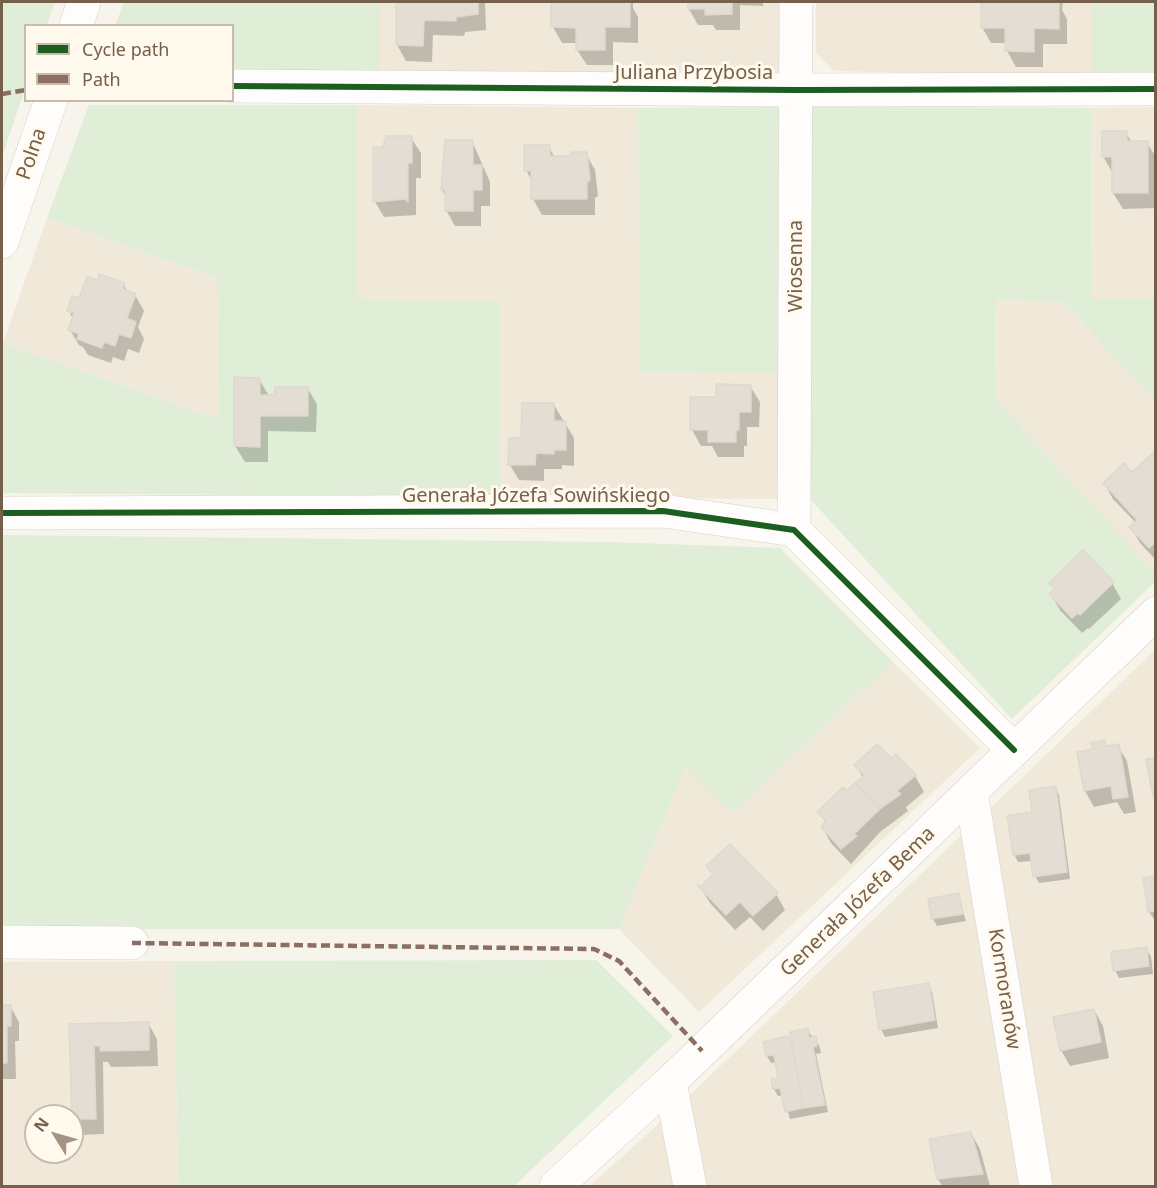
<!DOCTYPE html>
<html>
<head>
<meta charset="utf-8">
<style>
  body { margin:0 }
  #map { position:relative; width:1157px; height:1188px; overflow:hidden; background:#f7f4ec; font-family:"Noto Sans",sans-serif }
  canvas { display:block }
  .frame { position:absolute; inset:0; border:3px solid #76604b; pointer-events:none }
  .legend { position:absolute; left:24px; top:24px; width:210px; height:78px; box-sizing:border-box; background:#fffaed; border:2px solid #c8bcac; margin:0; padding:8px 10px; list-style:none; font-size:18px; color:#76604b }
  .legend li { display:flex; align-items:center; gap:12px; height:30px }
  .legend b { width:30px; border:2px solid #c8bcac }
  .north { position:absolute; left:24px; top:1104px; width:60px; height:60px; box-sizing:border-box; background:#fffaed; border:2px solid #c8bcac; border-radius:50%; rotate:307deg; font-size:16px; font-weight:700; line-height:24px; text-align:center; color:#76604b }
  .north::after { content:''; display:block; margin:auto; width:21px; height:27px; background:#a39483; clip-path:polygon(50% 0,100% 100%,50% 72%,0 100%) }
</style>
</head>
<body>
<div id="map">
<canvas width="1157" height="1188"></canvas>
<div class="frame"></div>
<ul class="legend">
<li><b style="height:8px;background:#1b5e20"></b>Cycle path</li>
<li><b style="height:8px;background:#8d6e63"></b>Path</li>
</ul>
<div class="north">N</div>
</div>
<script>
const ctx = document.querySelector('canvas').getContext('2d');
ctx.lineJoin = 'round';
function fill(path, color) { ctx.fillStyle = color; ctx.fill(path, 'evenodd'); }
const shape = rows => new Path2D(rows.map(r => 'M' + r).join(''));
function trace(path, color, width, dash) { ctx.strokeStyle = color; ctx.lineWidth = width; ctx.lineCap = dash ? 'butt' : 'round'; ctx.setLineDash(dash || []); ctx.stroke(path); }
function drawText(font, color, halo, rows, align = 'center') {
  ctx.font = font + ' "Noto Sans",sans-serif'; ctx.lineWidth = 6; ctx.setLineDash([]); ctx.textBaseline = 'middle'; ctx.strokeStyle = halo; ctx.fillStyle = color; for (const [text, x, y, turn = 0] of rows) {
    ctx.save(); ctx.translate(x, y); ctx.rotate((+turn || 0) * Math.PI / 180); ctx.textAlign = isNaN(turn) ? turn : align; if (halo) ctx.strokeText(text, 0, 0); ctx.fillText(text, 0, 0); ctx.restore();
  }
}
fill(shape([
  [378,2,781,2,781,74,380,73,380,3],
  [816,2,1091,2,1091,76,834,71,816,53],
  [357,105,638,108,640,372,779,374,779,499,500,497,358,301],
  [1155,107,1155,300,1092,300,1091,108],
  [47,218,217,278,218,419,3,343],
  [995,299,1064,303,1155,401,1155,574,996,400],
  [1155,650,1155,1186,1042,1186,980,818],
  [893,662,980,748,699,1012,619,929,685,766,732,813],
  [968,829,1021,1186,590,1186,689,1096],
  [174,961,178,1186,2,1186,2,962],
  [36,1116,72,1116,72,1152,36,1152]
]), '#f0e8d9');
fill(shape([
  [2,2,55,2,47,25,26,26,25,89,2,157],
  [124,2,380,2,380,73,233,72,232,26,115,26],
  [1091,2,1155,2,1155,76,1091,76],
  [89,105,357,105,358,300,499,301,500,497,2,493,3,343,218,419,217,278,47,218],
  [780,107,779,374,640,372,638,108],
  [809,107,1091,108,1092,300,1155,300,1155,401,1064,303,995,299,996,400,1156,574,1155,582,1012,719,810,499],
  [2,535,609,542,780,548,893,662,732,813,685,767,619,929,2,929],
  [596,960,673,1036,514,1186,178,1186,174,961]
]), '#e1eed7');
fill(shape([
  [398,2,485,2,486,30,465,32,464,36,433,35,432,62,406,61,397,45],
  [553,2,633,2,633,8,638,17,638,43,613,42,613,65,587,65,577,50,578,43,562,43,553,27],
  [690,2,763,2,763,6,740,5,740,30,716,30,713,25,698,25,689,9],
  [988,2,1063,2,1062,10,1067,19,1067,44,1043,44,1043,67,1016,67,1007,51,1007,43,991,43,982,27],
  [1126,133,1132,143,1147,143,1156,157,1156,208,1123,209,1113,193,1112,172,1103,156],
  [411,138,421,153,421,178,416,178,416,215,384,217,375,202,385,148],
  [472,141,490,182,490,206,481,206,481,226,455,226,446,210,446,197,442,190],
  [549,147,555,158,573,158,586,154,595,170,598,196,595,198,595,215,542,215,533,199,533,183,526,170],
  [124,285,128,293,135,295,144,311,138,327,144,339,139,353,128,349,124,361,113,357,111,363,88,355,83,347,79,345,70,330,73,319,69,311,80,300],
  [259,379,269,396,308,389,317,404,316,432,268,431,268,462,245,462,235,446],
  [750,386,760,402,759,427,747,427,747,446,744,446,744,457,718,457,712,446,701,446,692,430,718,399],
  [554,405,574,438,574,466,562,465,562,469,544,469,544,481,519,480,510,465,523,440],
  [1156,452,1156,560,1140,543,1131,527,1136,523,1113,499,1104,483,1131,474],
  [1112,583,1121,599,1089,629,1088,628,1082,633,1060,610,1051,595,1055,591,1051,584],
  [1104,742,1107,748,1118,746,1127,761,1136,812,1124,814,1117,802,1094,807,1085,791,1079,753,1095,750],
  [896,756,915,776,924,792,906,807,908,811,880,832,851,864,831,843,822,827,826,824,819,812,863,778,856,765,891,760],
  [1055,787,1059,795,1070,879,1039,883,1035,876,1033,861,1018,862,1014,854,1034,814],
  [708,867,776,894,785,910,763,931,750,917,735,930,710,903,701,888,714,876],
  [1156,878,1156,919,1154,919,1149,912],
  [958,895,966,921,937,926,933,919,930,900],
  [1146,949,1151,956,1153,974,1119,978,1115,970],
  [928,985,932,992,938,1028,885,1037,881,1029],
  [2,1006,10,1006,19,1022,19,1041,15,1041,16,1079,2,1079],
  [1094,1010,1103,1026,1109,1058,1070,1066,1061,1050],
  [148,1023,157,1039,158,1066,111,1067,108,1062,103,1062,104,1134,81,1135,72,1119,70,1025],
  [807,1030,819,1045,821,1053,816,1054,828,1112,790,1119,783,1095,778,1096,774,1089,780,1079,777,1062,771,1063,767,1056,787,1038,794,1051],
  [971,1133,980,1149,990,1186,942,1186,938,1179]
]), '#0003');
const building = shape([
  [396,2,478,2,478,14,456,17,456,21,424,20,423,46,396,45,396,2],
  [551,2,630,2,630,27,605,27,605,50,576,50,576,28,551,27,551,2],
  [688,2,732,2,732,14,705,15,705,9,688,9,688,2],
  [981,2,1059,2,1059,29,1034,28,1034,52,1005,51,1005,28,981,28,981,2],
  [1102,131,1127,131,1127,141,1148,141,1148,193,1112,193,1112,157,1102,157,1102,131],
  [386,136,412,136,412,163,408,163,408,202,405,199,373,202,373,147,383,147,386,136],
  [445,140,473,140,473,165,482,165,482,190,473,190,473,211,445,211,445,190,441,190,445,140],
  [524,145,550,145,550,156,571,156,571,152,587,152,590,180,587,182,587,199,531,199,531,171,524,171,524,145],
  [99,274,125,283,123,289,136,294,127,318,136,322,131,338,119,334,115,346,104,342,102,348,77,339,79,334,68,330,74,313,67,311,72,296,79,298,87,277,98,280,99,274],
  [234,377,260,378,260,395,275,395,275,387,308,387,308,416,260,416,260,447,234,446,234,377],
  [716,384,751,385,751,412,739,412,739,430,736,430,736,442,708,442,708,430,690,430,690,397,716,397,716,384],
  [522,403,554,403,554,421,566,421,566,450,554,450,554,454,536,453,535,465,508,465,509,438,521,438,522,403],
  [1156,450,1156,542,1149,548,1129,527,1137,520,1103,483,1124,463,1132,472,1156,450],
  [1083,550,1114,582,1080,615,1078,613,1072,618,1049,594,1055,589,1049,583,1083,550],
  [1105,740,1106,746,1119,744,1128,797,1113,799,1111,786,1084,791,1077,752,1093,749,1091,743,1105,740],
  [877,744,891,758,896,754,916,775,897,791,901,794,880,809,855,783,864,775,854,765,877,744],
  [1156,758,1156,795,1153,796,1146,759,1156,758],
  [855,783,880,809,854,834,857,836,841,849,821,827,826,821,817,812,843,787,847,791,855,783],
  [1056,786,1067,872,1033,877,1030,853,1013,855,1007,816,1032,812,1029,790,1056,786],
  [730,844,778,893,753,916,740,902,726,915,697,885,701,886,713,874,706,866,730,844],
  [1156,876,1156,911,1148,912,1143,878,1156,876],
  [959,893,963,914,931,919,928,899,959,893],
  [1147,947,1149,966,1113,971,1111,952,1147,947],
  [929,983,935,1020,879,1030,873,992,929,983],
  [2,1005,11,1005,11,1026,7,1026,7,1063,2,1063,2,1005],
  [1094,1009,1101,1042,1060,1051,1053,1017,1094,1009],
  [149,1022,149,1050,100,1051,100,1046,94,1046,96,1119,72,1119,69,1024,149,1022],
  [808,1028,809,1038,816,1036,817,1046,813,1047,825,1105,803,1108,790,1032,808,1028],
  [788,1036,793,1050,803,1108,785,1112,780,1088,773,1089,771,1079,778,1078,774,1055,766,1056,763,1042,788,1036],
  [971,1132,983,1174,937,1179,929,1139,971,1132]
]);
fill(building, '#e3ddd3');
trace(building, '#e0d8ce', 1.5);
const minor = shape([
  [76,26,84,2],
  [232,86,797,90,1156,89],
  [2,242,51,100],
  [2,513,663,511,794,530,1014,750],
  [794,530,796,2],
  [971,792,1036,1186],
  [2,942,132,943],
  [670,1082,690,1186],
  [556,1186,670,1082,1156,613]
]);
trace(minor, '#d6d1ca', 34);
trace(minor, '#fefdfc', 33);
trace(shape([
  [2,94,26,90],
  [132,943,594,949,619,961,702,1051]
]), '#8d6e63', 4.5, [9, 4.5]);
trace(shape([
  [232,86,797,90,1156,89],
  [2,513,663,511,794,530,1014,750]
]), '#1b5e20', 6);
drawText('20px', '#76604b', '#fffaed', [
  ["Juliana Przybosia",694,73],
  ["Polna",32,154,-71],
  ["Wiosenna",796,266,-90],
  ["Generała Józefa Sowińskiego",536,496],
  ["Generała Józefa Bema",858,902,-44],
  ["Kormoranów",1004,989,81]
]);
</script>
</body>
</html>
